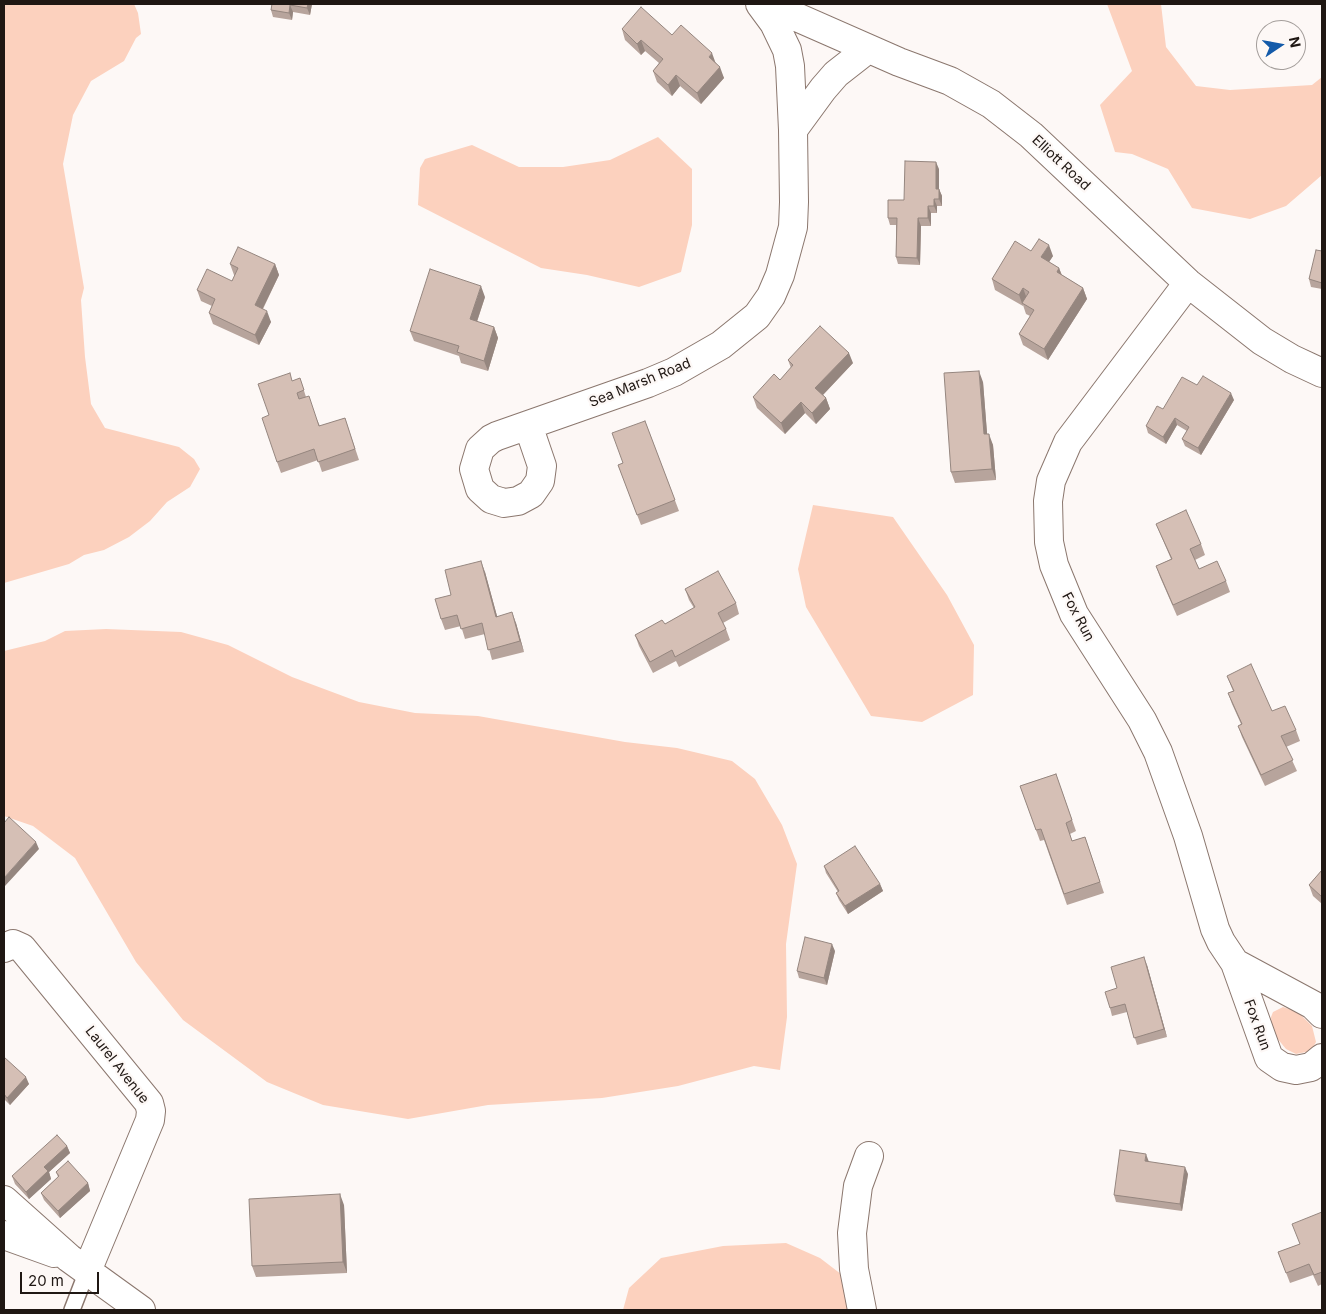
<!DOCTYPE html>
<html>
<head>
<meta charset="utf-8">
<style>
  body { margin:0 }
  #map { position:relative; width:1326px; height:1314px; overflow:hidden; background:#fdf8f6; font-family:Inter,sans-serif }
  canvas { display:block }
  .frame { position:absolute; inset:0; border:5px solid #1f1713; pointer-events:none }
  .north { position:absolute; left:1256px; top:20px; width:50px; height:50px; box-sizing:border-box; background:#fdf8f6; border:1px solid #a49e9b; border-radius:50%; rotate:78deg; font-size:14px; font-weight:700; line-height:20px; text-align:center; color:#1f1713 }
  .north::after { content:''; display:block; margin:auto; width:18px; height:22px; background:#135aa9; clip-path:polygon(50% 0,100% 100%,50% 72%,0 100%) }
  .scale { position:absolute; left:20px; top:1272px; width:79px; height:22px; box-sizing:border-box; border:2px solid #1f1713; border-top:0; padding-left:6px; font-size:15px; line-height:18px; white-space:nowrap; color:#1f1713; -webkit-text-stroke:4px #fdf8f6; paint-order:stroke }
</style>
</head>
<body>
<div id="map">
<canvas width="1326" height="1314"></canvas>
<div class="frame"></div>
<div class="north">N</div>
<div class="scale">20 m</div>
</div>
<script>
const ctx = document.querySelector('canvas').getContext('2d');
ctx.lineJoin = 'round';
function fill(path, color) { ctx.fillStyle = color; ctx.fill(path, 'evenodd'); }
const shape = rows => new Path2D(rows.map(r => 'M' + r).join(''));
function trace(path, color, width, dash) { ctx.strokeStyle = color; ctx.lineWidth = width; ctx.lineCap = dash ? 'butt' : 'round'; ctx.setLineDash(dash || []); ctx.stroke(path); }
function drawText(font, color, halo, rows, align = 'center') {
  ctx.font = font + ' Inter,sans-serif'; ctx.lineWidth = 4.5; ctx.setLineDash([]); ctx.textBaseline = 'middle'; ctx.strokeStyle = halo; ctx.fillStyle = color; for (const [text, x, y, turn = 0] of rows) {
    ctx.save(); ctx.translate(x, y); ctx.rotate((+turn || 0) * Math.PI / 180); ctx.textAlign = isNaN(turn) ? turn : align; if (halo) ctx.strokeText(text, 0, 0); ctx.fillText(text, 0, 0); ctx.restore();
  }
}
fill(shape([
  [4,4,134,4,138,13,141,34,136,38,124,61,91,81,73,115,63,164,84,288,81,300,85,357,91,404,105,428,179,447,194,459,200,469,190,487,167,502,150,521,129,537,104,550,84,555,69,564,4,583],
  [1107,4,1161,4,1166,47,1196,86,1230,90,1312,85,1322,77,1322,175,1286,206,1250,219,1192,208,1168,169,1132,154,1115,152,1100,105,1132,71],
  [658,137,692,169,692,225,681,272,639,287,587,275,541,268,418,205,420,168,425,159,472,145,519,167,563,167,610,160],
  [813,505,893,517,947,595,974,645,973,695,922,722,871,716,806,607,798,569],
  [106,629,181,632,228,645,292,677,359,702,415,713,478,716,625,742,677,748,732,761,755,779,782,825,797,864,786,944,787,1017,780,1070,754,1066,678,1086,602,1098,488,1105,408,1119,323,1105,267,1082,183,1020,136,962,75,858,33,826,4,816,4,651,45,641,65,631],
  [1283,1007,1298,1012,1312,1026,1316,1042,1311,1051,1296,1054,1286,1049,1272,1032,1271,1017,1273,1012],
  [786,1243,820,1258,850,1281,849,1310,623,1310,629,1288,661,1258,723,1246]
]), '#fcd1be');
const lane = shape([
  [72,1310,87,1271]
]);
const street = shape([
  [767,4,899,62,950,81,991,104,1031,135,1188,283,1262,341,1292,359,1322,373],
  [793,130,823,89,836,74,868,49],
  [1188,283,1068,442,1051,481,1048,501,1049,542,1054,565,1074,614,1142,720,1158,752,1188,836,1215,929,1221,942,1235,963,1269,1058,1282,1067,1296,1070,1311,1067,1322,1058],
  [528,425,542,466,540,481,531,494,518,501,504,503,491,499,480,489,474,469,480,449,491,439,497,436,648,383,674,372,721,345,757,316,771,296,780,275,793,227,794,202,793,130,790,66,787,50,774,23,760,4],
  [4,948,13,944,22,948,149,1103,151,1111,150,1120,87,1271],
  [1235,963,1313,1005,1322,1014],
  [4,1200,69,1258,141,1310],
  [4,1235,54,1253],
  [862,1310,854,1269,852,1233,858,1186,869,1156]
]);
trace(lane, '#8b776e', 18);
trace(street, '#8b776e', 30);
trace(lane, '#fff', 15);
trace(street, '#fff', 28);
fill(shape([
  [272,4,312,4,310,15,293,12,292,20,273,17,271,10],
  [622,29,672,35,716,63,724,78,701,104,680,86,672,96,657,82,653,71,659,63,645,51,641,55,625,40],
  [939,169,939,189,942,196,942,206,937,206,937,213,931,213,931,226,921,226,920,265,898,264,896,257,896,225,890,225,888,218,904,200],
  [1031,251,1053,256,1049,262,1059,268,1062,275,1083,288,1087,299,1048,360,1023,345,1019,334,1030,316,1026,314,1023,305,1023,306,995,290,992,279],
  [1322,251,1322,289,1311,287,1309,279],
  [230,264,275,264,279,275,263,309,271,322,259,345,213,324,209,313,212,306,201,301,197,290,232,281,235,275,234,275],
  [485,297,477,322,494,327,498,338,488,371,461,363,459,356,414,341,410,331],
  [788,360,853,363,823,395,826,398,830,409,816,424,805,413,785,434,757,408,753,397,780,380,791,368],
  [300,378,306,397,320,426,345,418,359,460,322,472,318,460,281,473,277,462,269,415,293,381],
  [983,382,987,434,993,445,996,480,955,483,951,472],
  [1197,385,1234,400,1201,455,1185,446,1182,439,1187,431,1177,425,1166,444,1148,433,1146,426,1163,409],
  [645,421,679,511,641,525,618,465,623,463],
  [1156,524,1201,544,1205,555,1195,560,1199,569,1226,581,1230,592,1177,616,1160,577,1156,566,1171,559],
  [485,572,497,616,516,623,524,652,492,660,485,634,465,639,461,626,445,630,441,619,451,595],
  [685,589,736,603,739,614,723,623,726,629,730,640,679,667,676,661,653,673,639,646,635,635,665,624,694,608,689,600],
  [1227,676,1296,730,1300,741,1286,747,1297,771,1265,786,1242,737,1238,726,1241,724,1232,704,1228,693,1233,691],
  [1056,774,1076,831,1070,834,1072,841,1085,837,1104,893,1067,905,1044,840,1040,841,1020,786],
  [824,866,880,884,883,891,848,914,839,900,836,893,838,892,826,873],
  [1322,870,1322,904,1313,896,1309,885],
  [835,951,827,985,799,978,797,971],
  [1147,965,1167,1037,1137,1045,1127,1012,1112,1016,1110,1008,1117,988],
  [4,1057,29,1084,10,1105,4,1099],
  [67,1146,70,1153,49,1172,51,1179,29,1199,15,1184,12,1176],
  [1149,1162,1188,1174,1182,1211,1116,1202,1114,1195],
  [56,1172,88,1183,90,1191,60,1218,44,1200,41,1193,58,1177],
  [344,1205,347,1273,256,1277,252,1266],
  [1322,1212,1322,1284,1318,1286,1313,1275,1290,1283,1278,1252,1300,1244]
]), '#b7a49c');
fill(shape([
  [308,4,312,4,310,15,307,8],
  [290,5,293,12,292,20,289,13],
  [641,40,645,51,641,55,637,44],
  [712,53,716,64,709,57],
  [720,67,724,78,701,104,697,93],
  [676,75,680,86,672,96,668,85],
  [936,162,939,169,939,196,936,189],
  [939,189,942,196,942,206,939,199],
  [934,199,937,206,937,213,934,206],
  [928,206,931,213,931,226,928,218],
  [918,218,921,226,920,265,917,258],
  [1049,245,1053,256,1045,268,1041,257],
  [275,264,279,275,259,316,255,305],
  [1059,268,1063,279,1057,272],
  [481,286,485,297,474,330,470,319],
  [1023,288,1027,299,1022,303,1023,306,1019,295],
  [1083,288,1087,299,1048,360,1044,349],
  [267,311,271,322,259,345,255,335],
  [494,327,498,338,488,371,484,361],
  [849,353,853,363,819,399,815,388],
  [979,371,983,382,988,445,984,434],
  [1231,393,1234,400,1201,455,1198,448],
  [826,398,830,409,816,424,812,413],
  [801,402,805,413,785,434,781,423],
  [1175,418,1177,425,1166,444,1163,437],
  [989,434,993,445,996,480,992,469],
  [481,561,485,572,500,627,496,617],
  [512,612,516,623,524,652,520,641],
  [36,842,39,849,5,886,4,883,4,878],
  [880,884,883,891,848,914,845,906],
  [832,944,835,951,827,985,824,978],
  [1144,957,1147,965,1167,1037,1164,1029],
  [26,1077,29,1084,10,1105,7,1098],
  [67,1146,70,1153,49,1172,51,1179,29,1199,26,1192,44,1167],
  [1146,1154,1149,1162,1148,1169,1145,1161],
  [1185,1167,1188,1174,1182,1211,1180,1204],
  [88,1183,90,1191,60,1218,58,1211],
  [340,1194,344,1205,347,1273,343,1262]
]), '#95867f');
const building = shape([
  [272,4,308,4,307,8,290,5,289,13,271,10,272,4],
  [641,7,672,35,681,25,712,53,709,57,720,67,697,93,676,75,668,85,653,71,663,59,641,40,637,44,622,29,641,7],
  [905,161,936,162,936,189,939,189,939,199,934,199,934,206,928,206,928,218,918,218,917,258,896,257,897,218,888,218,888,200,904,200,905,161],
  [1039,239,1049,245,1041,257,1059,268,1057,272,1083,288,1044,349,1019,334,1034,310,1022,303,1029,292,1023,288,1019,295,992,279,1015,241,1031,251,1039,239],
  [238,247,275,264,255,305,267,311,255,335,209,313,215,299,197,290,207,269,232,281,238,268,230,264,238,247],
  [1316,250,1322,251,1322,283,1309,279,1316,250],
  [430,269,481,286,470,319,494,327,484,361,457,352,459,346,410,331,430,269],
  [820,326,849,353,815,388,826,398,812,413,801,402,781,423,753,397,774,374,780,380,793,365,788,360,820,326],
  [979,371,984,434,989,434,992,469,951,472,944,373,979,371],
  [290,373,292,381,300,378,304,390,297,393,299,399,309,396,319,426,345,418,355,449,318,462,314,449,277,462,262,418,269,415,258,384,290,373],
  [1203,376,1231,393,1198,448,1182,439,1189,427,1175,418,1163,437,1146,426,1157,406,1163,409,1182,377,1197,385,1203,376],
  [645,421,675,500,637,515,618,465,623,463,612,433,645,421],
  [1186,510,1201,544,1190,549,1199,569,1217,561,1226,581,1173,605,1156,566,1172,559,1156,524,1186,510],
  [481,561,496,617,512,612,520,641,488,650,482,623,461,629,457,615,441,619,435,599,451,595,445,570,481,561],
  [718,571,736,603,718,613,726,629,675,657,672,650,650,662,635,635,662,620,665,624,695,607,685,589,718,571],
  [1251,664,1272,711,1285,706,1296,730,1281,736,1293,760,1261,775,1238,726,1242,724,1228,693,1234,691,1227,676,1251,664],
  [1056,774,1072,820,1066,823,1072,841,1085,837,1100,882,1064,894,1041,829,1036,830,1020,786,1056,774],
  [9,817,36,842,4,878,4,823,9,817],
  [855,846,880,884,845,906,836,893,839,891,824,866,855,846],
  [1322,870,1322,897,1309,885,1322,870],
  [805,937,832,944,824,978,797,971,805,937],
  [1144,957,1164,1029,1134,1038,1125,1004,1110,1008,1105,992,1117,988,1111,967,1144,957],
  [4,1057,26,1077,7,1098,4,1094,4,1057],
  [57,1135,67,1146,44,1167,48,1171,26,1192,12,1176,57,1135],
  [1120,1150,1146,1154,1145,1161,1185,1167,1180,1204,1114,1195,1120,1150],
  [68,1161,88,1183,58,1211,41,1193,59,1176,56,1172,68,1161],
  [340,1194,343,1262,252,1266,249,1199,340,1194],
  [1322,1212,1322,1272,1314,1275,1309,1264,1286,1273,1278,1252,1300,1244,1292,1224,1322,1212]
]);
fill(building, '#d5bfb5');
trace(building, '#95867f', 1);
drawText('14px', '#1f1713', '#fdf8f6', [
  ["Elliott Road",1061,163,43],
  ["Sea Marsh Road",640,383,-22],
  ["Fox Run",1078,617,62],
  ["Fox Run",1257,1025,70],
  ["Laurel Avenue",117,1065,52]
]);
</script>
</body>
</html>
